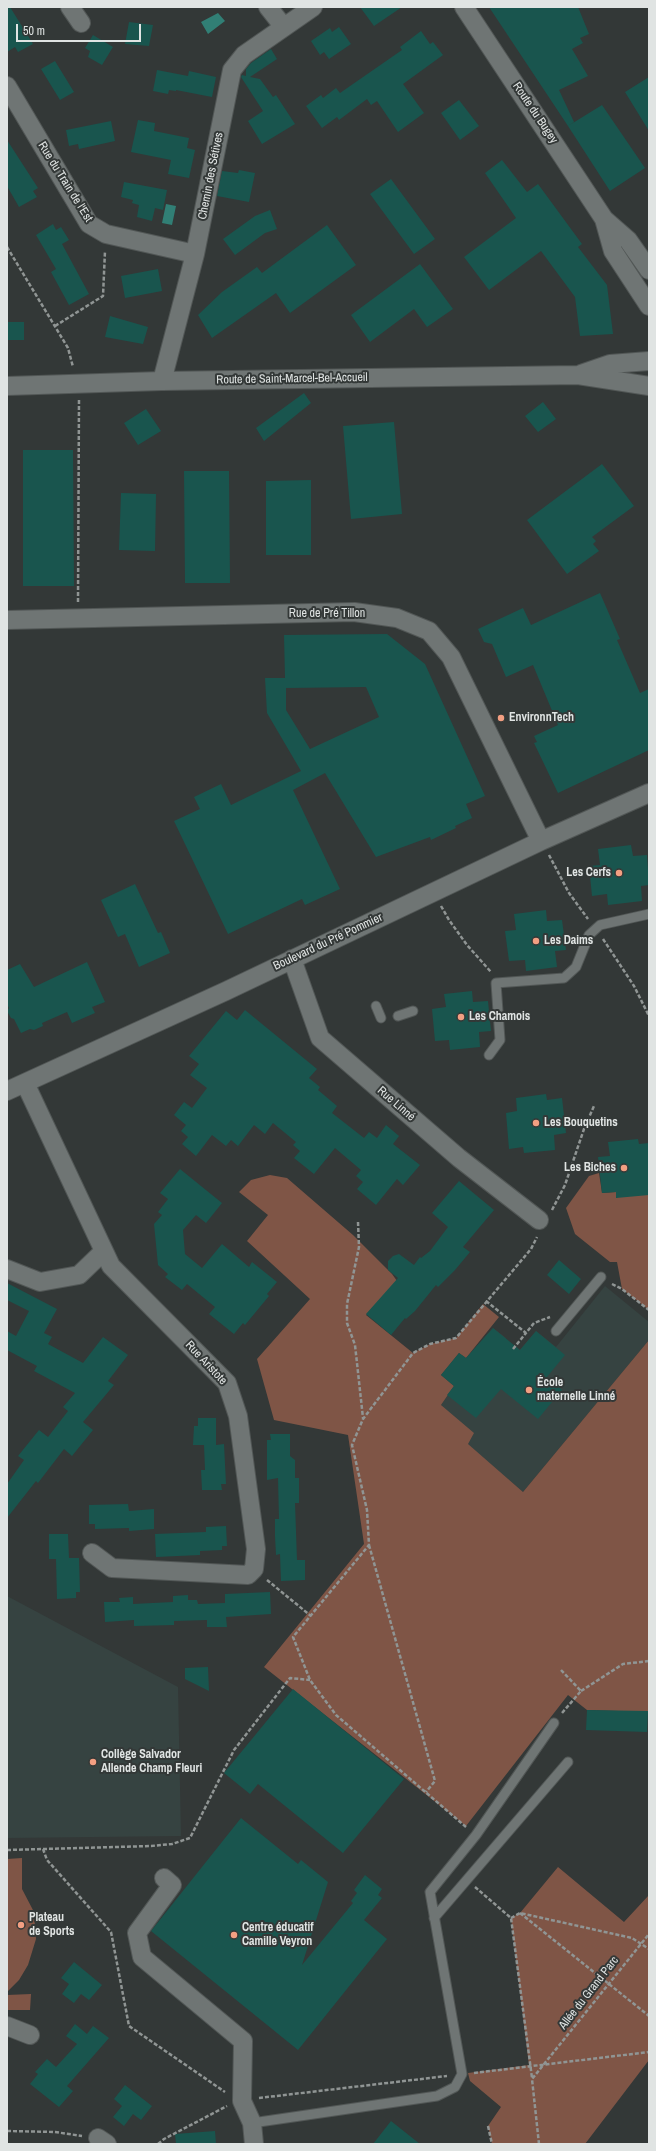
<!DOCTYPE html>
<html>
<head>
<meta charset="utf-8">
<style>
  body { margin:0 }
  #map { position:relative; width:656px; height:2151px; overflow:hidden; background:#333837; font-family:"Archivo Narrow",sans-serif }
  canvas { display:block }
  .frame { position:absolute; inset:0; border:8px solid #e0e4e3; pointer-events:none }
  .scale { position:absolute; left:16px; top:24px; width:125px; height:18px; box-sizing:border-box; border:2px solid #e0e4e3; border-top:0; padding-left:5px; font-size:12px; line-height:14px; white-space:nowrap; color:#e0e4e3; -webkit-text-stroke:3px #333837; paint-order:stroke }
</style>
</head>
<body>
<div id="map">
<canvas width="656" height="2151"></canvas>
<div class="frame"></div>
<div class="scale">50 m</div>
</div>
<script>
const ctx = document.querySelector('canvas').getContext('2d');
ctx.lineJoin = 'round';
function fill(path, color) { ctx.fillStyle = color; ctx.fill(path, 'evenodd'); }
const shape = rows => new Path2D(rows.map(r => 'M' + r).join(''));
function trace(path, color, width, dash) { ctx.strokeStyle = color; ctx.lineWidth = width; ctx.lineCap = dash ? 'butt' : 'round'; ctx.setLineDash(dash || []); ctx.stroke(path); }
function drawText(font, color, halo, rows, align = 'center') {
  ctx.font = font + ' "Archivo Narrow",sans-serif'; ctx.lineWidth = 4; ctx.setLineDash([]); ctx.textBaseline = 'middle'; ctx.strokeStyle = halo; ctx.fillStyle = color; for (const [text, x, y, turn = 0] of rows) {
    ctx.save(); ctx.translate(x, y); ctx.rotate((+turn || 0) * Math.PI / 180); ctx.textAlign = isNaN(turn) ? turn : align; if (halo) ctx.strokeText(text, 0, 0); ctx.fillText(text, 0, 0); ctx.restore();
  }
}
fill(shape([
  [605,1286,649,1322,649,1340,523,1492,467,1444,441,1405,454,1386,441,1375,459,1353,466,1358,493,1328,506,1338,504,1341,518,1352,536,1331,556,1347],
  [7,1596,178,1687,181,1836,7,1838]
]), '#364341');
fill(shape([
  [599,1173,602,1193,616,1192,616,1198,649,1179,649,1310,622,1289,617,1262,610,1262,575,1234,566,1208,589,1176],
  [270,1175,287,1178,353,1235,392,1274,397,1281,366,1315,413,1353,430,1344,456,1338,483,1304,499,1317,466,1358,459,1353,441,1375,454,1386,441,1405,474,1433,468,1444,523,1492,649,1340,649,1712,587,1710,568,1695,466,1826,264,1667,364,1544,348,1435,274,1420,257,1359,310,1299,247,1241,268,1215,239,1192,251,1180],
  [22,1858,22,1889,34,1912,36,1939,28,1965,19,1980,7,1992,7,1859],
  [558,1867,624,1922,649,1895,649,2060,585,2144,492,2144,488,2126,501,2107,470,2081,468,2073,529,2065,511,1918,520,1913],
  [31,1994,30,2010,7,2010,7,1995]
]), '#7f5546');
fill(shape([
  [218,13,225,21,208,34,201,22],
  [166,204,176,206,172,225,162,223]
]), '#317f75');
fill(shape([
  [7,7,10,7,33,44,18,52,15,47,7,52],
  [360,7,402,7,374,26],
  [489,7,578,7,589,34,580,38,583,43,572,49,588,76,559,90,574,122,568,126],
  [129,22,153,25,149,46,125,44],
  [339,27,351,44,329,59,324,52,320,55,311,41,330,28,332,32],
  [421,31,430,44,433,42,443,55,403,84,424,113,398,132,377,101,371,105,367,99,339,120,337,117,322,128,306,106,321,95,323,98,336,88,340,93,402,50,400,47],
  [93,35,113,47,102,65,88,57,90,51,85,48],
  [271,49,277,59,250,77,260,79,273,97,276,95,295,124,262,144,248,121,263,111,241,77,242,75,246,76,246,69,251,63],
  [55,61,74,92,60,100,41,69],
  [157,70,188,76,189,71,216,77,212,97,176,90,176,91,169,90,168,94,153,91],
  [649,77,649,131,625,92],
  [459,100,479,126,460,140,441,113],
  [602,105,645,168,610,191,568,126],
  [138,120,155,123,154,131,189,138,187,148,195,150,189,178,168,174,171,160,131,152],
  [111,121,115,141,79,149,78,144,69,146,66,130],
  [7,140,38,188,33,191,37,197,19,207,7,186],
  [502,160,527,192,538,184,582,244,578,247,607,285,613,334,580,336,575,297,541,251,489,290,464,257,516,218,485,173],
  [239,170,255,173,249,202,217,196,222,171,238,173],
  [391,179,435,239,414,254,370,194],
  [124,182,167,190,163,210,155,208,152,221,137,217,139,205,132,203,133,200,121,197],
  [270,210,277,229,265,233,235,255,223,239,255,216],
  [53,224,56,230,61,227,69,240,62,244,89,294,69,305,51,272,56,269,36,235],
  [327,225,356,265,290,313,276,293,212,338,198,315,222,292,257,267,262,273],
  [420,264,453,309,427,327,414,309,370,342,351,315],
  [158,269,162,291,125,298,121,276],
  [110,316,148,327,143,344,105,337],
  [7,322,24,322,24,340,7,340],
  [304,393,311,403,264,441,256,428],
  [543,402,556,419,538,432,525,416],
  [146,409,161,431,138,445,124,423],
  [394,422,402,514,351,519,343,426],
  [23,450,73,450,74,586,23,586],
  [602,464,634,506,592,537,596,541,593,544,599,551,567,574,527,520],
  [184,471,229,471,230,583,185,583],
  [311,480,311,555,266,555,266,481],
  [121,493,156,494,155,551,119,550],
  [600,593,620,639,617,640,640,693,649,689,649,750,558,793,534,743,537,742,534,736,558,725,533,665,506,677,492,644,484,642,478,629,523,608,531,625],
  [387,634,425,664,485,796,466,804,472,818,455,826,456,828,431,840,430,837,376,857,325,773,293,790,340,889,305,905,302,899,228,934,174,821,200,809,194,797,221,784,231,805,301,771,267,713,265,678,285,678,284,635],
  [366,687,379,717,310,749,286,710,286,688],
  [631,845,633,856,647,855,649,885,641,886,642,901,608,905,607,894,592,896,589,866,600,865,598,849],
  [135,884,158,933,161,932,170,953,139,967,125,934,118,937,101,900],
  [546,910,547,921,562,920,566,950,555,951,557,967,526,971,525,960,509,961,505,931,516,930,514,914],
  [87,962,105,1002,92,1007,95,1013,72,1023,67,1012,42,1023,43,1026,34,1030,30,1029,21,1033,14,1019,11,1018,7,1011,9,1008,7,1004,7,970,20,964,34,987],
  [472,991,473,1002,488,1001,491,1031,479,1032,480,1047,450,1050,449,1040,435,1041,432,1009,446,1007,444,994],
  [245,1010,317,1069,309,1078,320,1087,318,1090,337,1106,332,1113,364,1138,369,1132,377,1138,386,1125,399,1136,393,1144,420,1165,403,1185,397,1179,376,1205,357,1189,363,1182,356,1176,361,1170,335,1148,314,1174,294,1158,300,1151,293,1145,296,1142,273,1123,265,1134,254,1125,238,1146,231,1140,226,1146,212,1135,196,1156,182,1144,188,1137,181,1131,186,1125,174,1115,184,1102,192,1108,207,1088,190,1075,199,1064,189,1056,226,1011,237,1020],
  [546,1094,547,1100,562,1098,566,1133,554,1135,555,1150,524,1153,523,1147,509,1149,506,1113,517,1111,516,1098],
  [638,1139,639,1144,649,1143,649,1195,616,1198,616,1192,602,1193,598,1157,610,1156,608,1142],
  [180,1169,222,1203,206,1223,196,1215,183,1230,185,1254,202,1268,222,1244,249,1267,252,1262,277,1282,267,1294,269,1296,245,1325,243,1323,234,1334,209,1314,215,1307,187,1284,182,1290,165,1277,168,1274,158,1265,154,1224,162,1215,158,1212,168,1199,160,1193],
  [459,1181,494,1210,463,1247,470,1252,455,1270,438,1287,436,1285,415,1311,406,1319,405,1318,391,1335,366,1314,398,1278,388,1270,388,1261,393,1256,399,1254,414,1265,420,1257,421,1258,430,1251,448,1227,432,1213],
  [559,1260,581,1279,569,1294,547,1275],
  [7,1283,57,1309,44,1333,52,1337,48,1344,83,1363,103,1337,128,1355,108,1381,114,1385,83,1422,93,1430,72,1456,64,1449,38,1483,36,1481,7,1518,7,1484,24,1460,18,1456,39,1430,48,1437,68,1411,63,1407,75,1393,34,1371,37,1366,7,1350,7,1331,16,1336,29,1311,7,1300],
  [493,1328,520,1350,536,1331,565,1355,547,1377,562,1390,538,1419,501,1389,476,1418,447,1395,454,1386,441,1375,459,1353,466,1358],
  [198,1418,216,1418,216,1445,224,1444,226,1484,221,1484,222,1490,202,1490,201,1470,205,1470,204,1445,213,1445,193,1445,194,1426,198,1426],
  [270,1434,290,1434,290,1456,295,1460,295,1478,299,1478,299,1503,295,1503,297,1560,305,1560,305,1580,281,1581,280,1554,276,1555,275,1536,275,1519,279,1519,278,1478,267,1480,267,1440,271,1440],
  [128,1504,129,1511,154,1509,154,1529,129,1531,129,1528,95,1529,95,1524,89,1524,89,1505],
  [226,1526,227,1546,222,1546,222,1550,200,1551,200,1555,156,1557,155,1534,206,1532,206,1527],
  [49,1534,68,1534,69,1558,79,1558,80,1592,76,1592,76,1598,57,1599,56,1559,49,1559],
  [270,1592,271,1614,226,1617,227,1627,207,1627,207,1620,174,1621,174,1625,134,1626,134,1620,105,1622,104,1602,120,1602,119,1598,133,1597,133,1604,173,1602,173,1596,188,1595,188,1600,197,1600,198,1604,225,1603,225,1594],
  [208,1667,209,1691,185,1679,185,1668],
  [293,1689,404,1779,343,1853,258,1784,250,1794,224,1773],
  [587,1710,648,1711,647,1732,586,1730],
  [241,1818,298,1864,301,1860,328,1882,302,1965,353,1903,351,1901,357,1893,354,1890,365,1875,382,1889,378,1895,382,1898,364,1920,387,1939,298,2050,151,1931],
  [74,1962,102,1985,89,2000,81,1994,74,2003,62,1994,69,1984,61,1978],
  [75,2024,87,2034,93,2026,109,2038,67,2086,73,2091,59,2107,30,2084,38,2074,35,2072,47,2059,56,2067,77,2044,66,2036],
  [125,2085,152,2106,141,2120,133,2114,124,2126,113,2117,122,2106,114,2099],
  [391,2121,420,2144,373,2144],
  [215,2131,216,2144,176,2144,175,2134]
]), '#19554e');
const service = shape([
  [376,1006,381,1018],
  [398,1016,413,1011],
  [489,1055,500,1040,496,983,564,978,576,967,589,935,600,925,649,914],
  [556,1331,601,1277],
  [434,1918,568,1762],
  [252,2123,437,2096,455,2087,462,2074,430,1892,476,1835,554,1723]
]);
const minor = shape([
  [70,7,81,23],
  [268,7,283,26],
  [464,7,604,219,628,240,649,270],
  [7,86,89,224,106,234,195,254],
  [604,219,613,251,649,306],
  [581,374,610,364,649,361],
  [162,381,195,254,232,70,244,55,313,7],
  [7,386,162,381,578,375,649,386],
  [7,620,354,612,397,618,429,631,451,657,541,841],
  [292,959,320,1038,459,1158,539,1220],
  [25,1083,111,1266,227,1383,238,1416,256,1549,254,1569,248,1575,112,1568,92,1553],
  [7,1091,226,991,541,841,649,793],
  [7,1269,40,1282,79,1275,103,1252],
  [164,1878,172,1885,137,1933,142,1957,243,2041,242,2101,252,2123,254,2144],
  [7,2026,30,2035],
  [98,2138,107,2144]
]);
trace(service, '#525756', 11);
trace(minor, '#525756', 20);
trace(shape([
  [7,247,68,348,73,367],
  [55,326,103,296,105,251],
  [78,602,79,399],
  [549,855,569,893,588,919],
  [441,906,449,920,467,945,491,972],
  [603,939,634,986,649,1016],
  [552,1210,565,1185,584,1129,594,1106],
  [358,1222,359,1247,347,1304,347,1323,355,1345,363,1418],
  [612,1284,622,1289,649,1310],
  [486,1301,526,1333,534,1323,550,1317],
  [513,1349,526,1333],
  [369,1545,435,1781,426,1792],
  [267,1580,311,1616],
  [561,1670,581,1691,562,1713],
  [581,1691,623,1664,649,1661],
  [466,1827,336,1715,310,1680,293,1637,369,1545,367,1510,352,1445,363,1419,413,1353,430,1344,456,1338,531,1249,537,1237],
  [43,1849,47,1860,111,1932,129,2026,225,2092],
  [7,1850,151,1846,172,1844,190,1838,234,1750,290,1678,310,1680],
  [475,1887,511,1918,532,2078],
  [520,1913,649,2016],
  [511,1918,520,1913,632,1938,649,1949],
  [474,2073,649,2052],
  [259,2098,447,2076],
  [488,2126,492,2144],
  [7,2131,55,2132,82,2136],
  [158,2144,164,2139,227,2106],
  [539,2144,532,2079,649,1934]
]), '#909594', 2.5, [4, 2]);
trace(service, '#6f7574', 9);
trace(minor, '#6f7574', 18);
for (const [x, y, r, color] of [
  [501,718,4,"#f39f82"],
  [619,873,4,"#f39f82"],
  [536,941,4,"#f39f82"],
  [461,1017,4,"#f39f82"],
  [536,1123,4,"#f39f82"],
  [624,1168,4,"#f39f82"],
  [529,1390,4,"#f39f82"],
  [93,1762,4,"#f39f82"],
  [21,1925,4,"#f39f82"],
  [234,1935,4,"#f39f82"]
]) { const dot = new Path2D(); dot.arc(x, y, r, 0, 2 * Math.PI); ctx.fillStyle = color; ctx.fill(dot); trace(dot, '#333837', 1.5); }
drawText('12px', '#e0e4e3', '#333837', [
  ["Route du Bugey",535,113,56],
  ["Chemin des Sétives",211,176,-79],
  ["Rue du Train de l'Est",65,182,58],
  ["Route de Saint-Marcel-Bel-Accueil",292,379,-1],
  ["Rue de Pré Tillon",327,614],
  ["Boulevard du Pré Pommier",328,942,-25],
  ["Rue Linné",396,1104,41],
  ["Rue Aristote",206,1363,47],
  ["Allée du Grand Parc",589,1993,-52]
]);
drawText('bold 12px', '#e0e4e3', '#333837', [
  ["EnvironnTech",509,718],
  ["Les Cerfs",611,873,"right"],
  ["Les Daims",544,941],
  ["Les Chamois",469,1017],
  ["Les Bouquetins",544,1123],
  ["Les Biches",616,1168,"right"],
  ["École",537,1383],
  ["maternelle Linné",537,1397],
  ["Collège Salvador",101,1755],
  ["Allende Champ Fleuri",101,1769],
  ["Plateau",29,1918],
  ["de Sports",29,1932],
  ["Centre éducatif",242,1928],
  ["Camille Veyron",242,1942]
], 'left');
</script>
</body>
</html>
